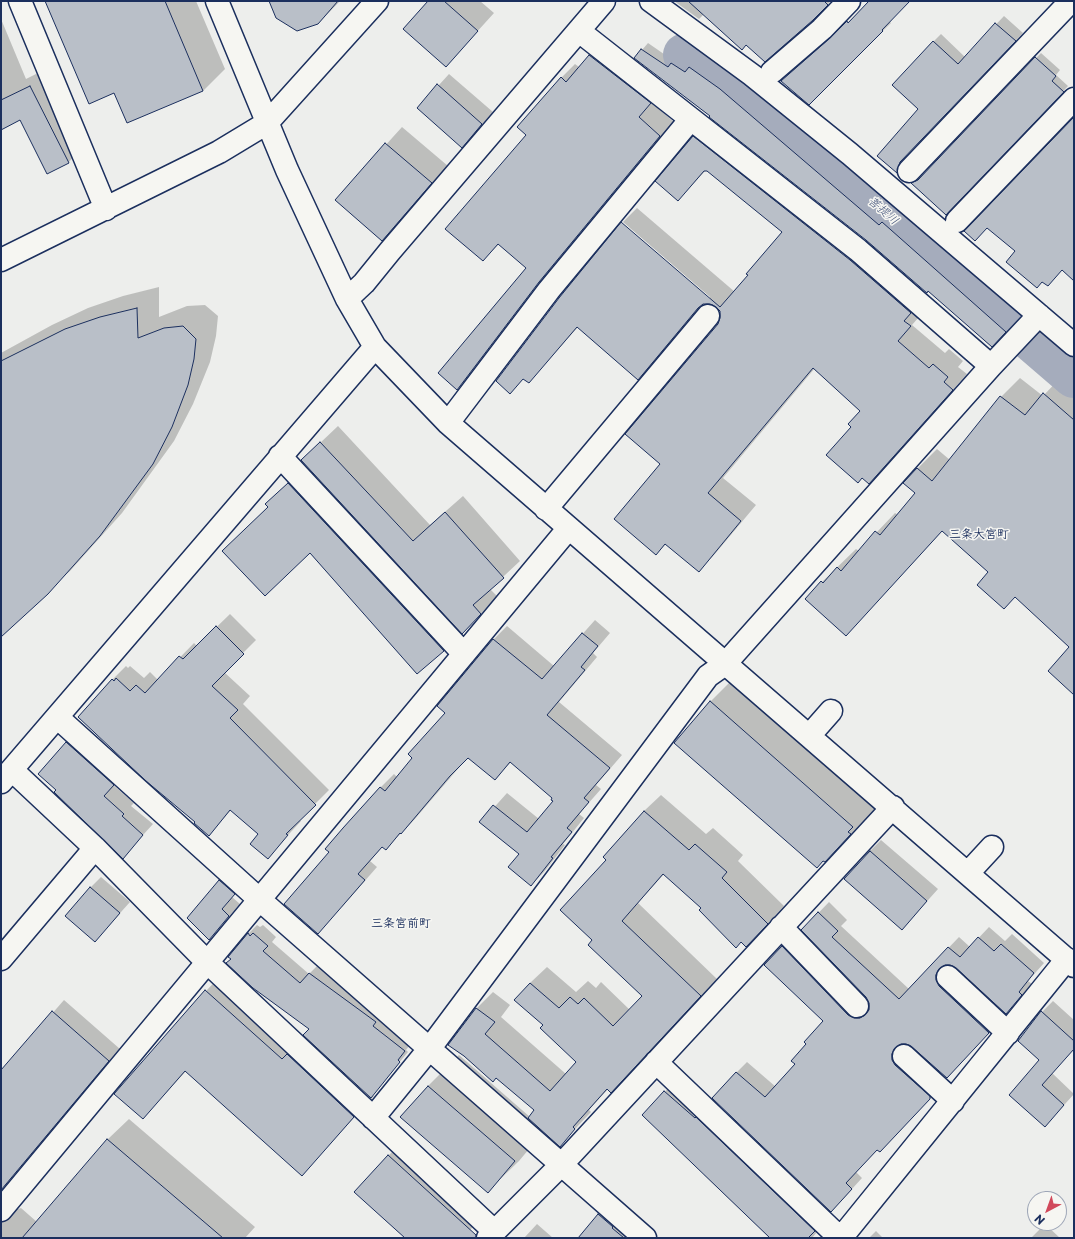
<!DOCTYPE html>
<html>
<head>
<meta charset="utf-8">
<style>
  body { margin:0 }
  #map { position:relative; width:1075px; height:1239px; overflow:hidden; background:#edeeec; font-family:"Playpen Sans",sans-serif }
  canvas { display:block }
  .frame { position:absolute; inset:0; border:2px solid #1b2f5e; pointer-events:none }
  .north { position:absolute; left:1027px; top:1191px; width:40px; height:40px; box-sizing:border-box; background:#f6f6f2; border:1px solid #9ea6b7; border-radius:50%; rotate:221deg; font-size:11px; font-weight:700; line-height:16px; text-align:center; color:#1b2f5e }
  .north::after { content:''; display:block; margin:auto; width:14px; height:18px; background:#d1495b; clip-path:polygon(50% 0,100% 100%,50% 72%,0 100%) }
</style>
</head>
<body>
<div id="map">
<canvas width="1075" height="1239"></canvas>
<div class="frame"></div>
<div class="north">N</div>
</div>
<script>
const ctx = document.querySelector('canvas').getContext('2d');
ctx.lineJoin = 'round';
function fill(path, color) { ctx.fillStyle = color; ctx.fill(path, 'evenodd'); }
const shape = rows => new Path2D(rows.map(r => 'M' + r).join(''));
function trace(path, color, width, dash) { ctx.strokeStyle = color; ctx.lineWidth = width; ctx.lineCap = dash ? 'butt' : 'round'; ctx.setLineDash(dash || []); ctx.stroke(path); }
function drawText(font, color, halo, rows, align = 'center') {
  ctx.font = font + ' "Playpen Sans","Klee One",sans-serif'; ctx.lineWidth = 3; ctx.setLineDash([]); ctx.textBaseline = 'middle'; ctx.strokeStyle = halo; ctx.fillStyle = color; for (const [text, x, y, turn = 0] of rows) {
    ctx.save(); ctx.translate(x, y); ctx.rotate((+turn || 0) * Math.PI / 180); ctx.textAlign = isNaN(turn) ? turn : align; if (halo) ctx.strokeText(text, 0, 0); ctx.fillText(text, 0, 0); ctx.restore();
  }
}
fill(shape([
  [46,1,196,1,225,69,203,91,115,92],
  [270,1,340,1,318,24],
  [429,1,480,1,494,13,446,66],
  [674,1,831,1,813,19,747,44,704,14,699,19],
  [870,1,909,1,889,21,891,23,809,104,838,32],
  [1004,16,1023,33,907,154,904,164,897,171,879,156,919,109,933,42,941,34,965,57],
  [1,19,26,79,48,68,86,144,68,163,21,119,1,129],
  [604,41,664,89,652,103,674,122,553,267,471,375,457,389,528,267,499,244,483,260,528,135,561,78,575,64,579,67],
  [648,43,674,61,679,57,691,66,696,61,726,83,885,219,889,216,1012,325,991,346,929,290,711,115,642,50],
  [1041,53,1060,70,1056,75,1068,86,946,214,912,183,924,175],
  [449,74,493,112,462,146,418,108],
  [709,122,925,310,912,325,945,353,949,349,963,361,958,367,967,374,884,467,853,426,861,411,815,368,723,478,756,505,714,555,699,570,666,544,656,554,721,318,721,311,717,306,710,303,704,303,653,364,638,379,578,327,529,382,524,378,510,392,560,298,709,299,710,297,623,222,637,208,735,292,783,232,707,169,678,200,657,181,720,156,694,136],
  [402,127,448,166,382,239,336,200],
  [159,287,159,317,187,306,205,305,218,316,216,336,210,362,193,404,174,441,122,513,70,571,1,634,1,353,52,325,88,308,123,296],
  [1063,375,1074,384,1074,686,1071,647,943,530,846,635,822,582,856,549,859,551,895,513,898,515,917,493,905,483,918,468,937,449,950,460,1001,397,1020,378,1043,396],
  [338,426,430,525,463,496,520,561,490,589,497,596,479,616,319,444],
  [304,468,458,635,417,672,266,504],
  [230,614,256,640,224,672,250,696,243,704,329,790,299,820,301,821,268,857,259,834,231,810,209,835,197,821,112,680,126,666,128,668,130,666,144,678,150,672,158,680,194,643,197,646],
  [595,620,610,633,593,653,597,657,559,702,622,755,596,785,601,789,579,814,584,818,563,844,565,845,544,872,531,885,520,853,481,822,507,793,539,819,554,801,554,798,511,762,495,779,469,756,414,820,386,848,383,846,370,861,377,867,342,907,330,852,344,829,381,787,394,774,398,778,447,713,438,706,494,639,507,626,554,666],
  [741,671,881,803,825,861,710,702],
  [77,733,123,774,113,785,134,803,131,806,153,824,123,857,40,774],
  [661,795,706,834,713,828,743,855,738,861,784,906,763,929,702,908,664,874,638,903,717,979,627,1075,608,1089,589,1110,591,1112,560,1145,544,1131,519,1161,488,1191,402,1117,428,1086,459,1055,530,1117,536,1110,496,1077,449,1045,477,1008,493,992,510,1005,501,1017,566,1074,578,1061,545,1025,530,983,547,967,576,992,588,981,596,988,601,982,630,1010,643,996,594,940,608,860,644,811],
  [881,840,938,889,913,917,870,851],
  [231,869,245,882,232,897,240,904,209,939,188,918],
  [101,877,130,902,95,941,90,888],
  [829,902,847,920,841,926,909,989,959,937,970,947,989,927,1005,941,1012,934,1044,963,1028,981,1032,984,1006,1013,957,967,946,964,946,970,999,1022,957,1066,907,1043,902,1043,902,1049,940,1088,890,1141,878,1149,856,1172,862,1178,841,1201,736,1073,747,1062,776,1087,796,1064,807,1044,824,1021,782,946,793,936,865,1008,870,1008,870,1002,867,997,802,930],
  [257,925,260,927,263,925,276,937,272,942,309,974,319,964,413,1041,406,1050,408,1052,372,1095,374,1096,302,1174,186,1071,143,1118,115,1094,206,991,226,970,303,1039,306,1036,310,1028,232,958,248,934],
  [64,1000,120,1049,1,1194,1,1072],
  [1053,1001,1074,1020,1074,1049,1052,1073,1074,1094,1056,1114,1010,1095,1041,1060,1042,1012],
  [676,1080,822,1226,812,1238,770,1238,704,1175,706,1174,643,1115],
  [129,1119,255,1227,245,1238,1,1238,1,1202,12,1211,21,1208,37,1222,108,1139],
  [405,1139,486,1212,463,1238,407,1238,388,1156],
  [609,1204,648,1238,578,1238],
  [537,1224,553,1238,524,1238],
  [1045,1224,1060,1238,1031,1238],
  [876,1231,883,1238,869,1238]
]), '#0003');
trace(shape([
  [685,55,838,173,1074,376]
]), '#a5acbc', 44);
const building = shape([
  [45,1,165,1,203,91,127,123,114,93,89,104,45,1],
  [269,1,338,1,318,24,297,31,276,18,269,1],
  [428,1,444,1,478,31,446,67,403,29,428,1],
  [688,1,824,1,828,5,813,20,765,62,746,45,742,50,688,1],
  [869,1,910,1,882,30,883,31,809,105,781,81,830,38,847,21,848,23,869,1],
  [995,23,1016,41,900,162,897,173,877,156,918,109,892,85,933,41,958,64,995,23],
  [641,49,668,67,671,63,685,72,689,67,720,89,879,225,882,222,1006,332,992,347,928,291,927,293,866,240,709,117,710,116,634,58,641,49],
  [589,55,651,103,639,117,660,136,539,282,457,390,438,373,526,268,498,244,483,261,445,229,526,135,517,127,561,77,566,82,589,55],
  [1035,57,1056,76,1052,81,1064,92,946,215,911,183,918,180,1035,57],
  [437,84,482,124,462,148,417,108,437,84],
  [30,86,69,163,47,174,20,120,1,130,1,100,30,86],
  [1074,117,1074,281,1062,270,1048,286,1042,282,1037,288,1006,262,1015,251,987,228,975,241,964,231,1074,117],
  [693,136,850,260,911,313,904,321,911,326,898,341,929,368,933,364,948,377,944,382,953,390,869,484,862,478,858,483,826,455,851,427,848,424,860,411,813,368,708,493,741,521,699,572,665,544,656,555,614,519,660,464,625,434,718,324,720,318,720,311,716,307,710,304,703,304,698,308,638,380,577,327,529,383,523,379,510,394,496,381,559,298,621,222,720,307,748,275,746,274,782,232,707,171,704,171,678,201,655,181,693,136],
  [385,143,432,183,382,241,335,200,385,143],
  [137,308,138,338,164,328,183,326,196,339,194,359,188,385,172,427,153,464,100,536,48,594,1,637,1,361,65,329,100,317,137,308],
  [1043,393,1074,420,1074,695,1048,671,1069,647,1015,597,1004,609,977,585,988,572,942,531,846,636,805,599,821,581,823,583,837,567,841,571,875,531,880,535,915,493,903,483,917,468,932,481,1000,396,1025,415,1043,393],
  [320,442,413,541,445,512,504,578,473,605,481,614,462,634,301,460,320,442],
  [288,483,444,651,417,674,310,553,265,596,222,551,268,507,265,504,288,483],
  [216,626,244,654,212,686,238,710,230,718,316,805,286,834,288,835,268,859,250,844,258,834,230,810,209,836,194,823,195,822,146,781,78,717,112,679,114,681,116,678,130,691,136,685,145,693,179,656,183,659,216,626],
  [582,633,598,646,581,667,585,670,547,715,610,768,584,798,589,802,567,828,572,832,551,857,553,858,531,886,508,867,519,854,479,822,493,805,527,832,553,801,551,800,552,798,510,762,495,780,468,758,450,776,401,834,400,833,386,850,382,847,358,874,365,880,318,934,284,904,329,852,325,849,343,828,380,787,385,791,412,758,408,754,445,713,437,706,493,639,542,679,582,633],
  [710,701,853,827,848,832,851,834,825,862,823,861,817,868,674,743,710,701],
  [66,742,114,785,104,796,124,814,122,816,143,835,123,859,54,792,56,790,38,774,66,742],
  [644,811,689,850,695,844,727,872,722,878,768,924,746,947,741,942,736,948,699,910,701,908,663,874,622,921,701,996,611,1093,607,1089,573,1127,575,1129,560,1147,528,1118,534,1110,496,1078,493,1082,464,1056,448,1045,476,1008,495,1022,485,1034,550,1091,576,1062,540,1028,543,1025,514,1000,530,983,559,1008,570,997,578,1004,584,998,613,1026,642,996,588,945,592,940,560,910,606,860,603,857,644,811],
  [870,851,927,901,902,930,844,879,870,851],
  [219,880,235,894,222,909,229,916,209,940,187,918,219,880],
  [90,887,120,913,95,942,65,916,90,887],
  [818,912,838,931,832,937,899,999,948,947,960,957,978,937,994,951,1001,944,1034,973,1019,992,1022,995,1006,1014,956,968,950,965,945,965,939,969,936,975,936,980,939,986,989,1033,947,1078,912,1047,906,1044,901,1044,895,1048,892,1054,892,1060,895,1065,930,1096,930,1099,880,1152,877,1150,846,1183,852,1189,831,1212,712,1098,736,1072,765,1097,795,1064,791,1061,806,1044,804,1042,823,1021,764,965,782,946,848,1015,854,1018,860,1018,865,1015,869,1010,869,1003,866,997,801,930,818,912],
  [248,933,250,936,253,933,268,946,263,951,300,983,309,973,376,1022,373,1026,405,1051,398,1060,400,1062,371,1098,303,1035,309,1029,253,988,226,963,231,959,228,957,248,933],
  [205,990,282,1059,287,1054,354,1117,302,1176,185,1071,143,1119,114,1094,205,990],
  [52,1011,109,1061,1,1190,1,1070,52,1011],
  [1041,1011,1074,1041,1074,1049,1042,1085,1064,1105,1045,1127,1009,1095,1039,1060,1018,1041,1041,1011],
  [428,1086,515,1161,488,1193,400,1117,428,1086],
  [664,1091,695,1118,696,1117,815,1231,808,1238,770,1238,642,1115,664,1091],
  [107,1139,223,1238,22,1238,107,1139],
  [388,1155,476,1235,476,1238,405,1238,354,1192,388,1155],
  [598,1214,613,1227,612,1228,624,1238,578,1238,598,1214]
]);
fill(building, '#b9bfc8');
trace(building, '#1b2f5e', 1);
const minor = shape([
  [20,1,106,209],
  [217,1,287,170,347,299,375,347,448,423,1074,966],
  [651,1,752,75,850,154,1074,345],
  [772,72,822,29,849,1],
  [909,171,1071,1],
  [957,221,1074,99],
  [1,260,219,152,267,123,377,1],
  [347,299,364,283,390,251,604,1],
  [991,366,1039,315],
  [448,423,549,290,690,120],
  [280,456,464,654],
  [546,509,708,316],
  [57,717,260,900,645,1238],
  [809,736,831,711],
  [12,770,95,848,207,962,494,1231],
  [1,782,375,347],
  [968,873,992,847],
  [781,927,857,1006],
  [1,959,95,848],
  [948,977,1008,1033],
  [904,1056,953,1101],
  [656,1062,840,1238],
  [373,1118,430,1048,708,676,725,664,991,366,858,250,579,31],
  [1,1210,568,529],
  [488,1238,562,1164,893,807],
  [841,1238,1067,959]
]);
trace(minor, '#1b2f5e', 25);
trace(minor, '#f6f6f2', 22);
drawText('italic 12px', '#44547a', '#f6f6f2', [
  ["菩提川",883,211,41]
]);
drawText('bold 12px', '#1b2f5e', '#f6f6f2', [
  ["三条大宮町",979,535],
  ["三条宮前町",401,924]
]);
</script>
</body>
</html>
